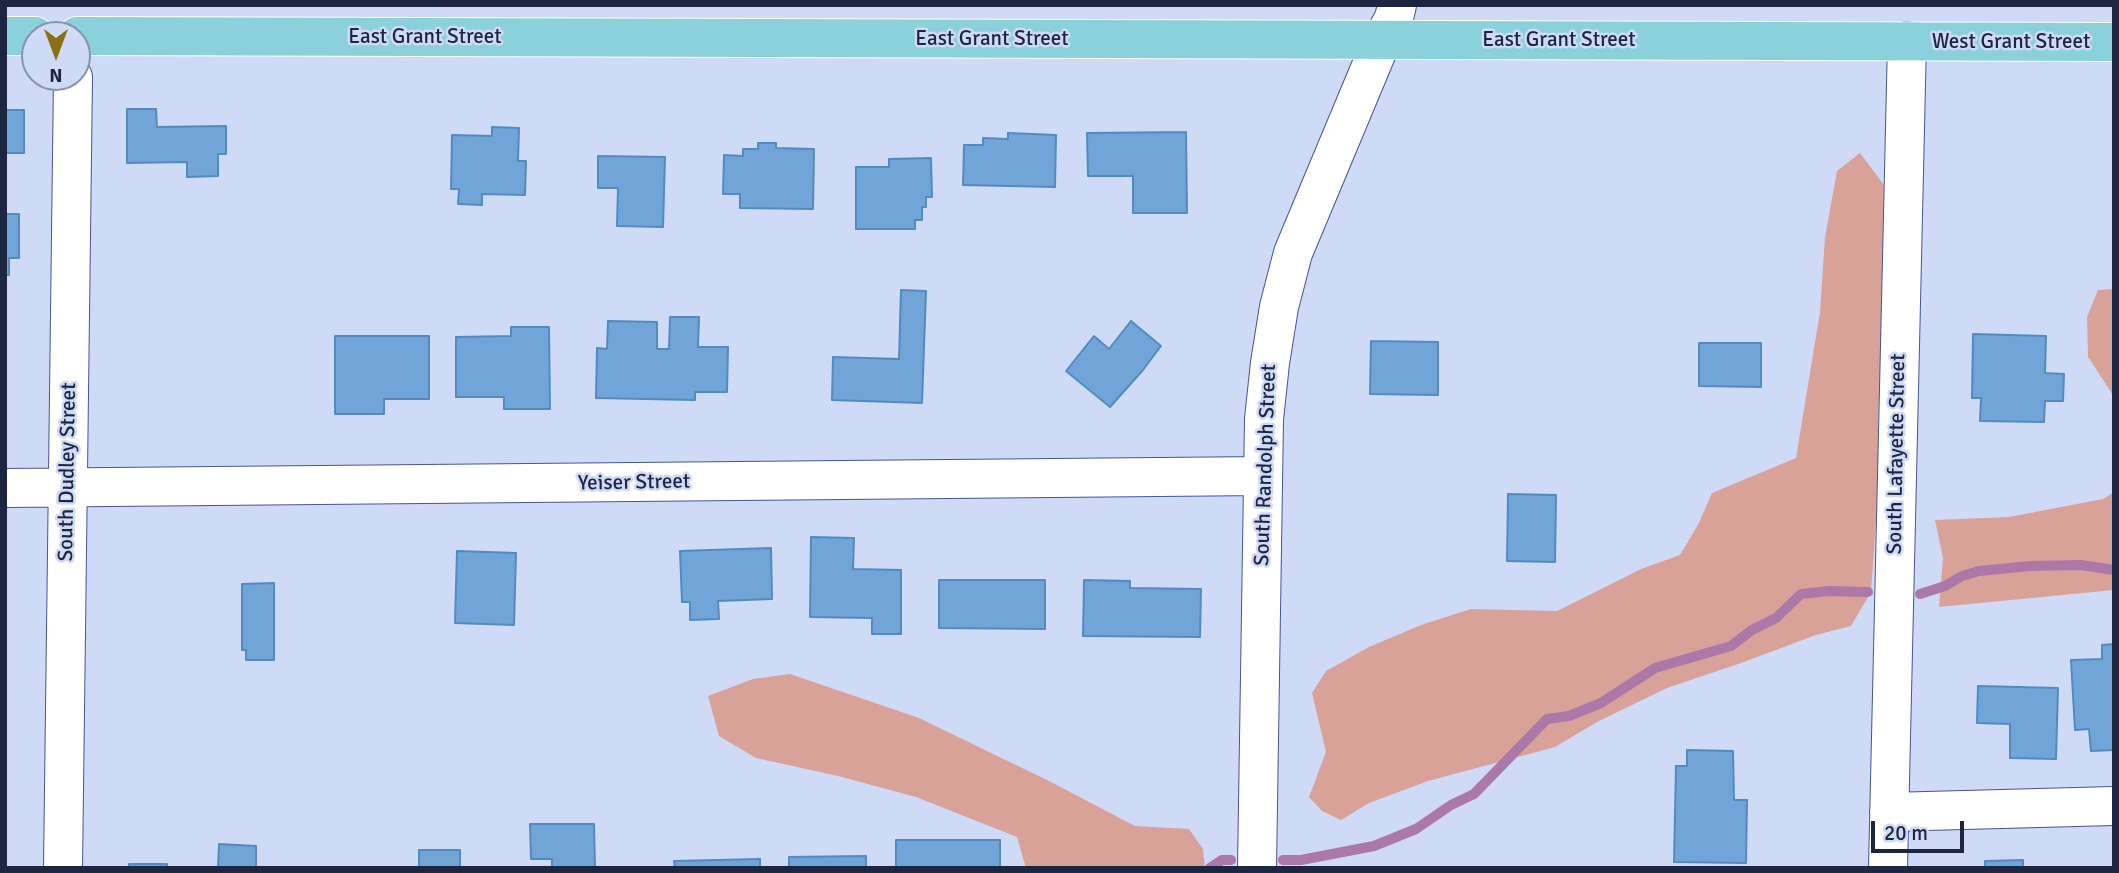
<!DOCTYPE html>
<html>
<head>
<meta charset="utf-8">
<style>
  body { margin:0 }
  #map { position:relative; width:2119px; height:873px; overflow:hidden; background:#cfdaf7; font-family:Signika,sans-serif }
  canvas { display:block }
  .frame { position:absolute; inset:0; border:7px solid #1d2641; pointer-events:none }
  .north { position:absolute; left:21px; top:21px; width:70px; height:70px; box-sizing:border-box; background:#cfdaf7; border:2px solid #8892ae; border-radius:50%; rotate:180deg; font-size:19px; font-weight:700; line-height:28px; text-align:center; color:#1d2641 }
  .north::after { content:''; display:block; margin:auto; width:24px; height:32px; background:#8d6f13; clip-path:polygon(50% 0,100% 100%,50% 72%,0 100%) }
  .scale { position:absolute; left:1871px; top:821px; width:93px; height:32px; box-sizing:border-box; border:4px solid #1d2641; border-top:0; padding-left:9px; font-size:21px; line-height:24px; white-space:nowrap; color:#1d2641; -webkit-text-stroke:5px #cfdaf7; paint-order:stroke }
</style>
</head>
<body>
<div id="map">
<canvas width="2119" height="873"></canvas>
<div class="frame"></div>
<div class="north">N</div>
<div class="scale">20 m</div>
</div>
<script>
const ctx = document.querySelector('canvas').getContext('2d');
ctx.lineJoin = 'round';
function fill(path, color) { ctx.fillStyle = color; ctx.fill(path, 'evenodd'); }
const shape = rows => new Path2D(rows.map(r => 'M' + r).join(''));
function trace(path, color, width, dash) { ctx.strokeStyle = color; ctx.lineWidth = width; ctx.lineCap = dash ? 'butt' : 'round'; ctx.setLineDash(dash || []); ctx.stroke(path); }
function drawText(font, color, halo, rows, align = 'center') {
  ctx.font = font + ' Signika,sans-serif'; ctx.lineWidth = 5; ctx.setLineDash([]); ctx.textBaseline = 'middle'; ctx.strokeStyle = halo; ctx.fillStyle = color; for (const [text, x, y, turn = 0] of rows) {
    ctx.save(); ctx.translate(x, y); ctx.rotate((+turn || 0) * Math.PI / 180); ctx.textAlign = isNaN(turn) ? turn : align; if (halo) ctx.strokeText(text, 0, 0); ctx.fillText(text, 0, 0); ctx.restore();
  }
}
fill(shape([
  [1860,153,1884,185,1892,269,1880,379,1878,422,1881,448,1871,592,1851,626,1816,635,1741,663,1667,688,1597,722,1555,747,1428,781,1369,803,1341,820,1322,811,1309,797,1326,752,1312,693,1326,671,1369,647,1421,625,1471,609,1557,611,1641,569,1680,555,1699,523,1712,493,1796,458,1820,312,1825,237,1837,171],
  [2112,289,2114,290,2114,399,2111,392,2088,357,2087,317,2098,290],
  [2114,492,2114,590,1939,607,1943,558,1935,520,2009,517,2103,499],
  [790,674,919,718,1051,782,1135,826,1189,829,1203,849,1205,868,1026,868,1017,837,916,797,838,776,756,758,719,736,708,696,753,679]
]), '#d9a299');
trace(shape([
  [1920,594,1945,586,1962,576,1979,571,2030,566,2081,565,2114,570],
  [1283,860,1301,860,1374,846,1416,829,1451,805,1474,794,1547,719,1569,716,1601,703,1655,668,1731,646,1752,630,1776,618,1801,594,1829,591,1868,592],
  [1210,868,1222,860,1231,860]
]), '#ab78a8', 10);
const building = shape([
  [127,109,156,109,157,127,226,126,226,154,218,154,218,176,187,177,187,162,127,163,127,109],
  [5,110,24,110,24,153,5,153,5,110],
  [492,127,519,128,518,161,526,161,525,195,482,194,482,205,458,204,459,189,451,189,452,135,492,136,492,127],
  [1186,132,1187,213,1133,213,1133,176,1088,176,1087,133,1186,132],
  [1008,133,1056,135,1055,187,963,185,964,145,983,145,983,138,1008,139,1008,133],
  [758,143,776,143,776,148,814,149,813,209,740,208,740,194,723,194,724,155,743,156,743,149,758,149,758,143],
  [598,156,665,157,663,227,617,226,618,188,598,188,598,156],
  [931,158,932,197,926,197,926,207,922,207,922,220,915,220,915,229,856,229,856,167,889,167,889,159,931,158],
  [5,214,19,214,19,258,9,258,9,275,5,275,5,214],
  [901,290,926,291,922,403,832,400,833,357,899,359,901,290],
  [670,317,699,317,698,347,728,347,727,392,695,392,695,400,596,398,597,348,607,349,608,321,657,322,657,349,669,349,670,317],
  [1131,321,1161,346,1143,370,1110,407,1066,371,1094,336,1109,349,1131,321],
  [511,327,549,327,550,409,504,409,504,397,456,397,456,337,511,336,511,327],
  [1973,334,2046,336,2045,373,2064,374,2063,401,2045,401,2044,422,1980,421,1981,398,1972,398,1973,334],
  [335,336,429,336,429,399,384,399,384,414,335,414,335,336],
  [1371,341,1438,342,1438,395,1370,394,1371,341],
  [1699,343,1761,343,1761,387,1699,386,1699,343],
  [1508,494,1556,495,1555,562,1507,561,1508,494],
  [811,537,854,538,853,569,901,570,901,634,872,634,872,618,810,617,811,537],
  [771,548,772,599,718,601,719,619,690,620,690,602,682,602,680,551,771,548],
  [457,551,516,553,514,625,455,623,457,551],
  [939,580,1045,580,1045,629,939,628,939,580],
  [1084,580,1130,581,1130,588,1201,589,1200,637,1083,636,1084,580],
  [274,583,274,660,246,660,246,650,242,650,242,584,274,583],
  [2114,644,2114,750,2091,751,2089,729,2075,730,2071,660,2102,659,2102,645,2114,644],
  [1978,686,2058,688,2056,759,2010,758,2010,724,1977,723,1978,686],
  [1687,750,1733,751,1734,800,1747,800,1746,863,1674,862,1676,766,1687,766,1687,750],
  [530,824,594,824,595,868,552,868,552,859,531,859,530,824],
  [896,840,1000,840,1000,868,896,868,896,840],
  [219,844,256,846,256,868,218,868,219,844],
  [419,850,460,850,460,868,419,868,419,850],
  [866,856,866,868,789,868,789,857,866,856],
  [760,859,760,868,675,868,674,861,760,859],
  [2023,860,2023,868,1985,868,1985,861,2023,860],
  [129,864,167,864,167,868,129,868,129,864]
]);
fill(building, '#72a5d7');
trace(building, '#518bc2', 2);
const minor = shape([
  [5,488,1263,476],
  [1889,812,2114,806],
  [63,868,73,77],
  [1257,868,1264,419,1270,363,1279,307,1293,253,1382,40,1394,18,1397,5],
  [1888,868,1907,41]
]);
const major = shape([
  [5,36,35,36],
  [77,36,2114,42]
]);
trace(minor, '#435796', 40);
trace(major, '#fff', 40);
trace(minor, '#fff', 38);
trace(major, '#8bd1db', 38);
drawText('21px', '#1d2641', '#cfdaf7', [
  ["East Grant Street",425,37],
  ["East Grant Street",992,39],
  ["East Grant Street",1559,40],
  ["West Grant Street",2011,42],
  ["South Lafayette Street",1897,454,-89],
  ["South Randolph Street",1266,465,-88],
  ["South Dudley Street",68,472,-89],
  ["Yeiser Street",634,483,-1]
]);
</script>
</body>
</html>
